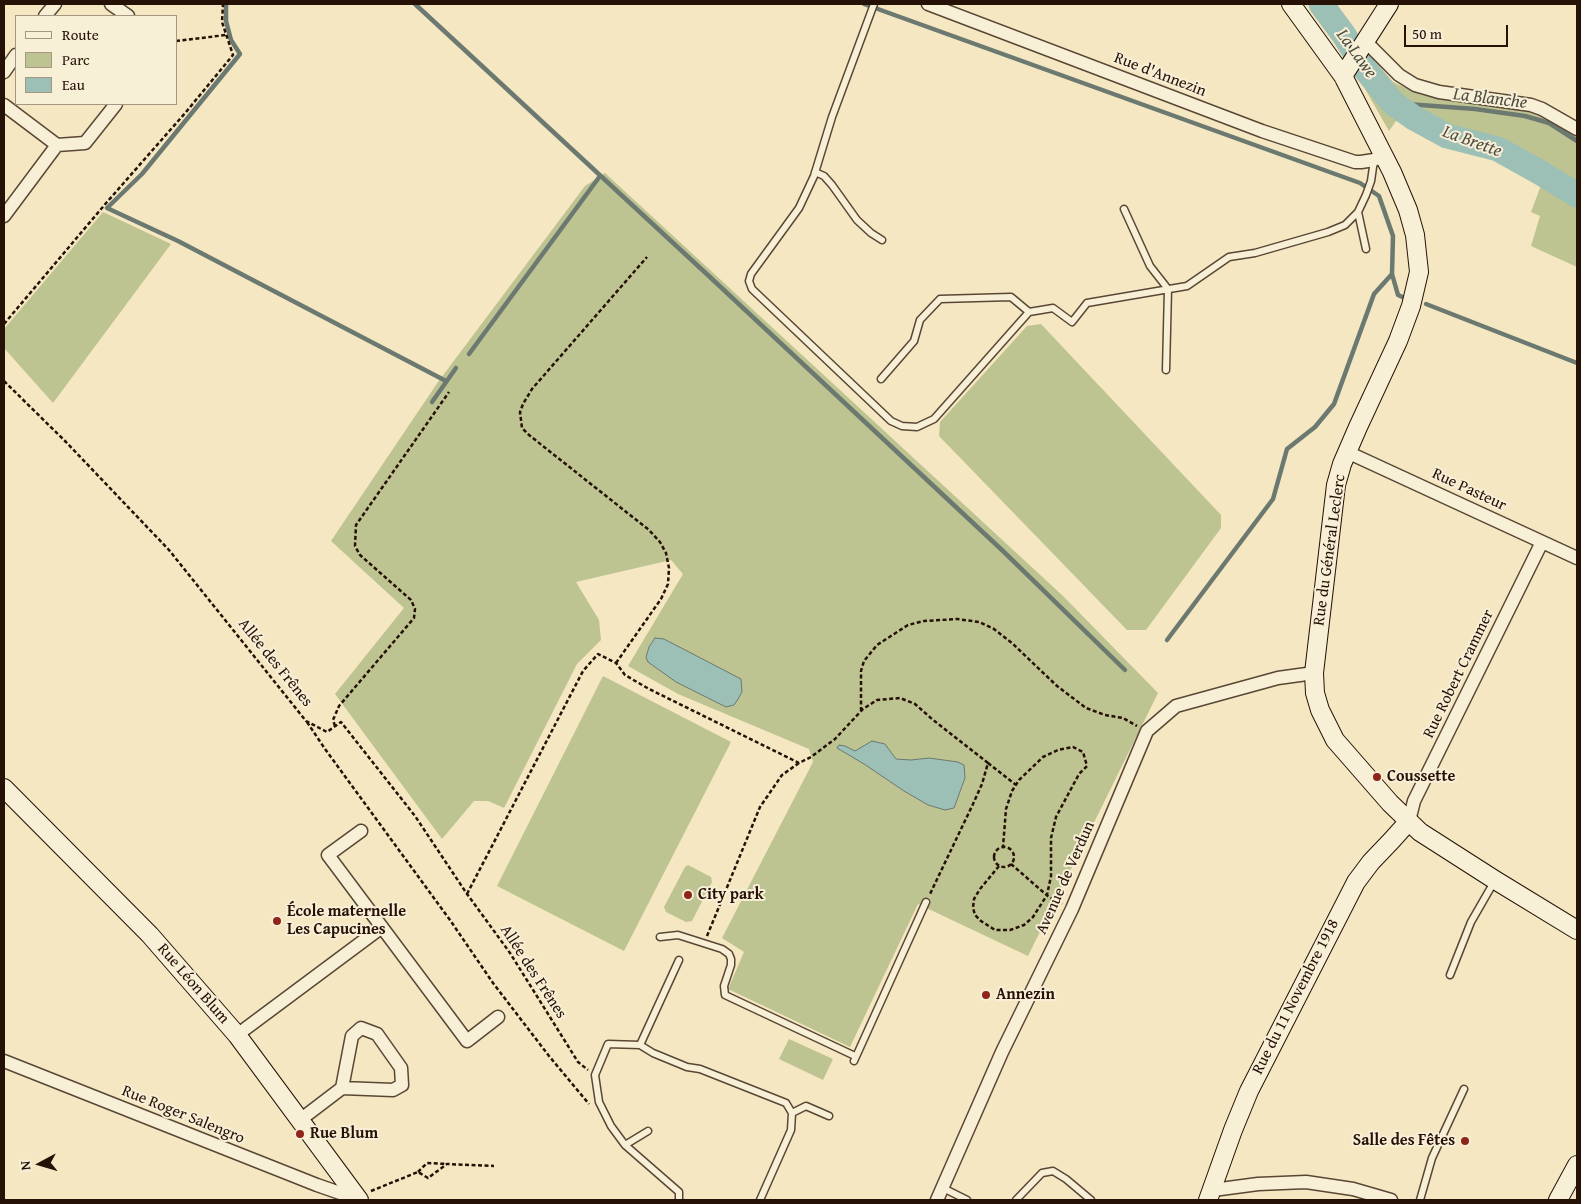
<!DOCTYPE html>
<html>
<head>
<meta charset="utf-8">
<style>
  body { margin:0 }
  #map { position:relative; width:1581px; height:1204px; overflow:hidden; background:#f4e7c1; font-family:"Gentium Book Plus",serif }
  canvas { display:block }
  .frame { position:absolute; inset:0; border:5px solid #251106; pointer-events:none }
  .legend { position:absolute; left:15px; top:15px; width:162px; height:90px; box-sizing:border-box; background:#f8efd7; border:1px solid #a49683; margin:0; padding:6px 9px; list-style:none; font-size:15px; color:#251106 }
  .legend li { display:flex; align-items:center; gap:10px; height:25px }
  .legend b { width:25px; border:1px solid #a49683 }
  .north { position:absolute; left:15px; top:1139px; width:50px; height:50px; -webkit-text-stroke:4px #f8efd7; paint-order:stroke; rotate:264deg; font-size:14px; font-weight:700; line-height:20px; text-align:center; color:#251106 }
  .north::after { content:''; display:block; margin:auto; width:18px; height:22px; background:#251106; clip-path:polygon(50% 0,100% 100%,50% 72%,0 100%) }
  .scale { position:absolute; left:1404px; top:25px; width:104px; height:22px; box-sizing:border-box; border:2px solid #251106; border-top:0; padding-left:6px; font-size:15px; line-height:18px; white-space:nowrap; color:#251106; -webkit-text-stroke:4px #f8efd7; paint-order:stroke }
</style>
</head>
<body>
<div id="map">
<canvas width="1581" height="1204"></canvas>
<div class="frame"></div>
<ul class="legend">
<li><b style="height:6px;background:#f8efd7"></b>Route</li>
<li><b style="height:14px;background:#bec491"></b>Parc</li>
<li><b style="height:14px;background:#9cbfb6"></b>Eau</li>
</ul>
<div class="north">N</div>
<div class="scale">50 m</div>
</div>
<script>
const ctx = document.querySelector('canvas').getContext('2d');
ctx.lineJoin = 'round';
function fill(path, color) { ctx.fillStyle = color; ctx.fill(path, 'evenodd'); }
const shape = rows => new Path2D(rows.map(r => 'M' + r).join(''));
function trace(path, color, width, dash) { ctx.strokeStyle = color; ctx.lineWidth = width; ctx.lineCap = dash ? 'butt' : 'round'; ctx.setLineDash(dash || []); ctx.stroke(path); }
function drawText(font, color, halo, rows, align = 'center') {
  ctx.font = font + ' "Gentium Book Plus",serif'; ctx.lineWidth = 4; ctx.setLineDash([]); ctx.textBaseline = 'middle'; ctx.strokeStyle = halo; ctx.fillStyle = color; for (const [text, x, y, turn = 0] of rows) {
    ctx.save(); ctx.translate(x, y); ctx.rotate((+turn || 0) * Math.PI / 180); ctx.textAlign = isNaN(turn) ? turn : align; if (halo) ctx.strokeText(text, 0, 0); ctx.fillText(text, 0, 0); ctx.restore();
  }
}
fill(shape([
  [1376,62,1393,82,1421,95,1530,108,1577,134,1577,267,1531,246,1540,216,1531,212,1543,180,1530,171,1482,147,1436,134,1436,132,1422,128,1420,131,1396,121,1389,131,1360,80],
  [605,173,1063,596,1158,693,1028,956,918,904,850,1047,728,989,744,952,722,938,813,762,809,749,678,694,628,666,683,574,671,560,576,582,599,620,601,640,577,664,504,808,488,801,474,801,442,839,335,694,404,608,331,541,438,382,585,186],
  [103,212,171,244,53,403,4,348,4,329],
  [1041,324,1221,515,1221,528,1146,630,1127,630,939,436,940,422,1027,326],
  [603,676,731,742,624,951,497,886],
  [688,865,711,877,712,882,692,921,686,922,666,912,664,907,685,867],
  [789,1039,833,1059,823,1080,779,1059]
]), '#bec491');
const water = shape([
  [655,638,664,639,741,679,742,692,738,699,734,705,726,707,676,682,648,662,646,657,649,647,655,638],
  [872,741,885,744,896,759,911,760,929,758,958,762,964,765,965,778,954,808,945,810,928,805,904,791,864,764,837,748,839,745,845,746,855,751,872,741]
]);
fill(water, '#9cbfb6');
trace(water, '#6c7970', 1);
trace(shape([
  [226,4,226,21,231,40,240,54,142,174,107,208,178,241,446,381],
  [415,4,711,278,1003,551,1125,670],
  [864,4,1360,183,1379,196,1393,236,1392,274,1398,295,1407,299],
  [1393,103,1475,109,1525,116,1549,123,1577,141],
  [1426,304,1577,363],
  [469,354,600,176],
  [432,402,456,368],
  [1167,640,1273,499,1287,449,1315,427,1334,404,1374,294,1392,274]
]), '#6c7970', 4.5);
trace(shape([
  [1321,4,1344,35,1365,69,1393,103,1414,118,1447,136,1498,149,1541,173,1577,195]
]), '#9cbfb6', 25);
const lane = shape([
  [874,4,832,117,814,176,799,208,751,274,749,281,752,289,891,421,902,426,917,427,934,419,1029,312],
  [815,172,824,176,832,185,857,220,871,233,882,240],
  [1124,209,1150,266,1168,289,1166,370],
  [1358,212,1366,249],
  [881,379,914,341,920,320,940,299,1011,297,1029,312,1053,308,1072,322,1087,303,1187,286,1229,257,1255,253,1328,232,1345,225,1358,212,1366,195,1371,181,1374,160],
  [660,937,678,935,722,949,729,954,731,959,731,965,724,986,725,995,855,1056],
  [1450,975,1471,922,1494,882],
  [640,1045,679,960],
  [854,1061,926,902],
  [792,1113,806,1106,829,1116],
  [625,1145,648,1131],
  [943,1188,967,1200],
  [679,1200,679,1192,625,1145,611,1126,599,1102,595,1075,608,1044,640,1045,653,1053,687,1067,700,1069,786,1103,792,1113,791,1130,760,1200],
  [1016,1200,1042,1173,1053,1171,1066,1179,1091,1200],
  [1420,1200,1432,1158,1464,1089]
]);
const street = shape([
  [111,4,128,16],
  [928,4,1262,131,1355,162,1361,162,1374,160,1383,154],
  [45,16,55,4],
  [1366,40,1371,47,1399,75,1415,85,1439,92,1531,105,1542,109,1577,129],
  [4,72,16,55],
  [4,105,57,145,85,143,116,104],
  [4,216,57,145],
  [1347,452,1577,558],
  [1409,821,1414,801,1542,542],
  [361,831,328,855,467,1041,498,1017],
  [237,1035,382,927],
  [4,1061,317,1185,343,1194,352,1191],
  [300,1120,342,1088,393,1090,402,1085,401,1068,377,1034,361,1028,352,1036,342,1088],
  [1213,1190,1258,1184,1306,1182,1353,1189,1391,1200],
  [937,1200,1002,1052,1072,909,1147,731,1176,706,1278,678,1314,673]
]);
const secondary = shape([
  [1291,4,1343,76,1392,172,1408,210,1415,235,1419,272,1411,306,1398,341,1358,427,1342,464,1336,485,1314,673,1315,693,1320,710,1335,740,1390,803,1420,832,1495,880,1577,930],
  [1343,76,1389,4],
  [4,788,150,935,237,1035,359,1200],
  [1208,1200,1233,1130,1249,1091,1356,882,1371,862,1392,840,1409,821],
  [1558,1200,1577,1165]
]);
trace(lane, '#594635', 9);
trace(street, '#594635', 15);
trace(secondary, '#251106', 20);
trace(shape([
  [176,41,226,35],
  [4,324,107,202,186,112,233,55,222,22,223,4],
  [4,381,66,442,169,550,306,721,327,732,341,722,415,816,467,894,510,953,578,1062,588,1070],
  [616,663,661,599,668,584,669,568,666,553,660,542,649,530,529,435,522,428,520,412,523,404,532,389,647,257],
  [861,711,861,671,864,661,877,645,908,625,924,621,957,619,979,622,994,629,1012,643,1057,686,1086,708,1105,715,1123,718,1137,726],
  [307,722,325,749,450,920,493,983,549,1056,589,1104],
  [335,726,333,720,339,706,414,618,415,609,411,600,360,555,355,546,356,525,449,392],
  [988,763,1016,785],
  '994 857a10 10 0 1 1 20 0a10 10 0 1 1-20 0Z',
  [1011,864,1050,898,1062,904],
  [999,866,980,889,974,899,973,908,975,915,981,921,995,930,1010,930,1024,925,1033,917,1047,895,1051,876,1051,838,1056,817,1079,774,1087,766,1083,752,1073,747,1058,750,1043,757,1019,780,1012,791,1006,809,1003,847],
  [467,894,583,671,598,654,616,663,625,675,649,689,799,763,811,757,835,739,863,709,877,700,900,698,915,704,932,719,988,763,982,784,973,804,930,894],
  [707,936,760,807,782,775,799,763],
  [418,1172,427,1163,447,1164],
  [371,1191,418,1172,428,1178,447,1164,494,1166]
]), '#251106', 2.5, [4, 2.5]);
trace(lane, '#f8efd7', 6);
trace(street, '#f8efd7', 12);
trace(secondary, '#f8efd7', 18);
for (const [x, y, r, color] of [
  [1377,777,5,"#8f2418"],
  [688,895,5,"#8f2418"],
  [277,921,5,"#8f2418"],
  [986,995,5,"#8f2418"],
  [300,1134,5,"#8f2418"],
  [1465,1141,5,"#8f2418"]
]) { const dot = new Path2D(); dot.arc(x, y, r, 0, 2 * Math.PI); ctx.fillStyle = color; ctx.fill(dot); trace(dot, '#f8efd7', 2); }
drawText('16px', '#251106', '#f8efd7', [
  ["Rue d'Annezin",1160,75,21],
  ["Rue Pasteur",1469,490,25],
  ["Rue du Général Leclerc",1330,550,-82],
  ["Allée des Frênes",275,663,51],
  ["Rue Robert Crammer",1459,674,-64],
  ["Avenue de Verdun",1066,878,-66],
  ["Allée des Frênes",533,972,57],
  ["Rue Léon Blum",193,984,49],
  ["Rue du 11 Novembre 1918",1296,997,-63],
  ["Rue Roger Salengro",183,1115,22]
]);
drawText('bold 16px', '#251106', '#f8efd7', [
  ["Coussette",1387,777],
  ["City park",698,895],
  ["École maternelle",287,912],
  ["Les Capucines",287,930],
  ["Annezin",996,995],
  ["Rue Blum",310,1134],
  ["Salle des Fêtes",1455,1141,"right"]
], 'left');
drawText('italic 18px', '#4f4e44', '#f8efd7', [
  ["La Lawe",1356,54,54],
  ["La Blanche",1490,99,7],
  ["La Brette",1472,142,20]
]);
</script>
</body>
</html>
